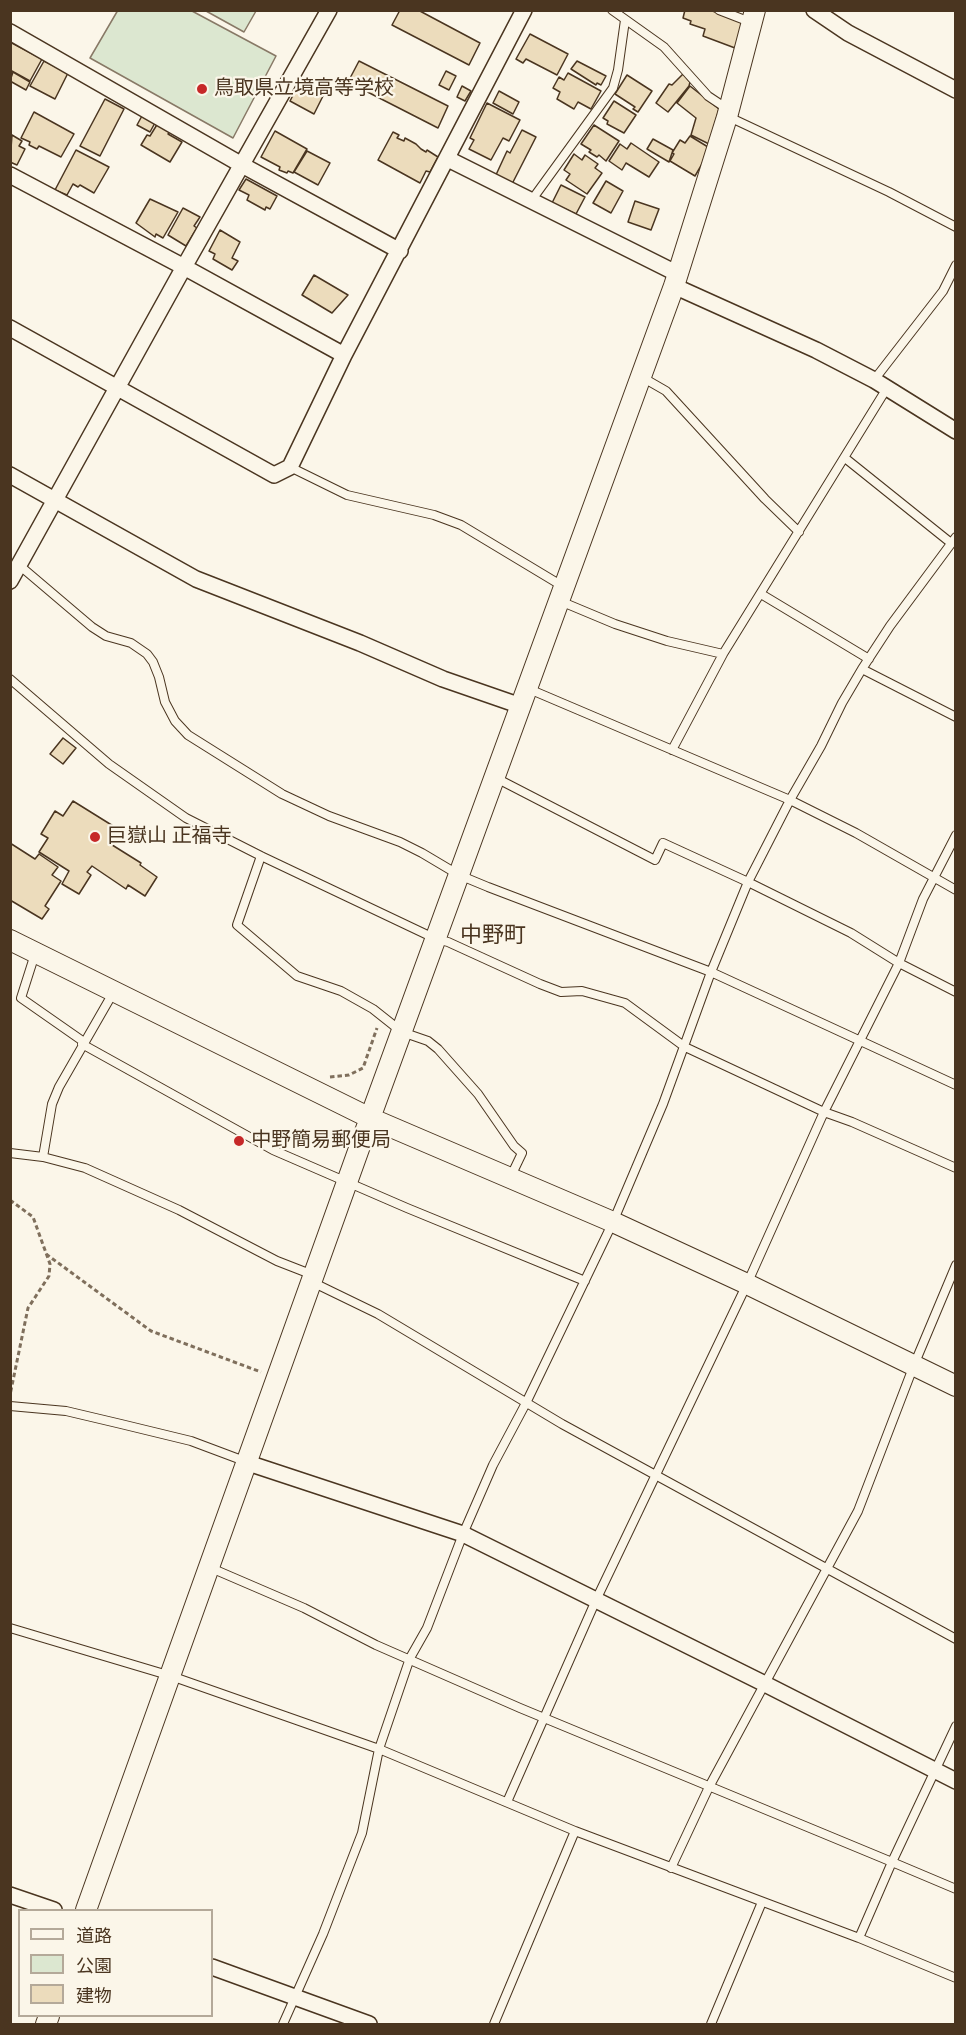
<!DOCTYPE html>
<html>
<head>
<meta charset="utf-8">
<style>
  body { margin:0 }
  #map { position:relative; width:966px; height:2035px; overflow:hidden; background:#fbf6e9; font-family:"Roboto Condensed","Noto Sans JP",sans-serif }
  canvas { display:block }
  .frame { position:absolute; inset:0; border:12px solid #4a3520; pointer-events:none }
  .legend { position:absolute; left:18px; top:1909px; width:195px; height:108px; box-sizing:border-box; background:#fbf6e9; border:2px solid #b4a999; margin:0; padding:8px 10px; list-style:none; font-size:18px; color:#4a3520 }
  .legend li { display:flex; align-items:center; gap:12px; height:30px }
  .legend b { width:30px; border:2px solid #b4a999 }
</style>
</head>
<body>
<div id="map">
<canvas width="966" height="2035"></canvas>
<div class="frame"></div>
<ul class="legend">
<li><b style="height:8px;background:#fbf6e9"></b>道路</li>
<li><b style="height:16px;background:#dce7d0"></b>公園</li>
<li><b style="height:16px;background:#ecdcbc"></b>建物</li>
</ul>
</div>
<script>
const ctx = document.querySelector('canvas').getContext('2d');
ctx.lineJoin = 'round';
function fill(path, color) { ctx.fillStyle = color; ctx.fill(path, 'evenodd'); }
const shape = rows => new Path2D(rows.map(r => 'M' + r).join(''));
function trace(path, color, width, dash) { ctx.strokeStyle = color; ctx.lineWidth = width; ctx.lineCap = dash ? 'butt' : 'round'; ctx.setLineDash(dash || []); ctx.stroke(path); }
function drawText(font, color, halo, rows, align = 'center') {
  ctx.font = font + ' "Roboto Condensed","Noto Sans JP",sans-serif'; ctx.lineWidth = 4.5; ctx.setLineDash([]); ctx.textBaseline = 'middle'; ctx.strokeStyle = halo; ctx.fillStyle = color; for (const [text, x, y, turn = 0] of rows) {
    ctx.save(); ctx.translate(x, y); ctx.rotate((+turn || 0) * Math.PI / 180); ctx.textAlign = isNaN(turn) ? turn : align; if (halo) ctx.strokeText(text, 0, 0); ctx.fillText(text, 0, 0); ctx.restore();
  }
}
const green = shape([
  [118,10,192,11,276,56,233,138,90,58,118,10],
  [206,11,256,11,244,32,206,11]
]);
fill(green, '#dce7d0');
trace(green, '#887966', 1.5);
const building = shape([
  [400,10,418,10,480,43,469,65,392,25,400,10],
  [685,10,710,10,743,23,735,48,703,36,705,29,690,24,691,21,683,18,685,10],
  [530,34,568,54,557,75,526,59,523,63,516,59,530,34],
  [10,42,42,59,30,81,10,70,10,42],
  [44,61,68,73,55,99,30,86,44,61],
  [359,61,448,106,438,128,348,82,359,61],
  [577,61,606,76,601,85,597,83,596,85,571,69,577,61],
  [446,71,456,76,449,90,439,85,446,71],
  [13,72,30,82,26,90,10,81,13,72],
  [568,73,601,91,591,109,578,102,574,109,557,99,560,92,553,88,559,77,564,80,568,73],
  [683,74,690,82,689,86,668,112,656,103,669,84,672,85,683,74],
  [627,75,652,91,638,112,633,109,635,107,615,94,627,75],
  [299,84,323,96,314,114,290,101,299,84],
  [462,86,471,91,465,101,457,97,462,86],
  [690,86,719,109,709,144,691,135,696,118,677,103,690,86],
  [499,91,519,102,513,114,493,103,499,91],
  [105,99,124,109,100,156,80,146,105,99],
  [614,101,636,115,624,133,607,124,608,121,603,118,614,101],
  [487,103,520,120,509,141,503,138,491,160,469,149,474,140,470,138,487,103],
  [34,112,74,134,61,157,39,146,37,149,29,145,30,142,21,138,34,112],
  [143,114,156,121,150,132,137,125,143,114],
  [158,123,171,130,168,134,182,142,170,162,141,145,147,135,150,136,158,123],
  [594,125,619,141,606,161,599,155,597,157,589,152,591,150,581,144,594,125],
  [522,130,536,137,511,186,495,177,507,151,510,153,522,130],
  [275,131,307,149,293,173,288,171,287,173,279,170,280,167,261,157,275,131],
  [393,132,399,135,397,138,404,141,405,138,416,144,421,149,426,152,427,150,438,157,430,172,426,171,420,183,378,160,393,132],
  [12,135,22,141,19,146,25,149,17,165,10,162,12,135],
  [690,136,708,147,702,164,695,176,670,161,674,154,672,153,680,140,685,143,690,136],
  [653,139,673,150,669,162,647,149,653,139],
  [631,143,659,162,649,177,626,163,622,170,609,161,620,144,627,149,631,143],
  [76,150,109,167,94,193,80,185,78,187,73,184,67,195,55,190,76,150],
  [307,151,330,163,318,185,294,172,307,151],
  [574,154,582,160,585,155,598,164,595,168,602,173,587,194,566,180,570,174,564,170,574,154],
  [246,179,277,196,270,209,266,207,265,210,247,200,249,195,239,190,246,179],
  [606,181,623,191,611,213,593,203,606,181],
  [561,185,585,197,576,214,552,203,561,185],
  [150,199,178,212,163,238,156,234,155,237,136,223,150,199],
  [635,201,659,209,651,230,628,222,635,201],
  [183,208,200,217,194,226,197,228,186,246,168,235,183,208],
  [220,230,240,242,232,258,238,261,232,270,213,259,215,254,209,251,220,230],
  [314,275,348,295,332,313,302,295,314,275],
  [63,738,76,748,63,764,50,754,63,738],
  [73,801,118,829,109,843,141,863,140,865,157,877,145,896,128,885,126,889,92,866,87,872,91,875,79,894,62,884,69,871,39,852,48,838,41,834,55,811,63,816,73,801],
  [10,843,35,859,39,854,58,867,52,875,61,881,45,906,49,909,42,919,10,900,10,843]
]);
fill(building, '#ecdcbc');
trace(building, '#4a3520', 1.5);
const service = shape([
  [612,10,664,47,708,96,729,110],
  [719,10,750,22],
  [729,117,889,192,956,227],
  [531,201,613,88,618,70,625,20],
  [640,376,666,391,765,499,799,532],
  [874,380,943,291,956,265],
  [845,458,951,543],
  [290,467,347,495,434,515,461,525,564,587],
  [19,565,92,627,106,636,131,643,147,654,153,662,159,677,165,702,175,721,188,735,282,794,329,816,400,842,422,853,459,875,488,887,711,972,956,1085],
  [761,594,869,659],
  [560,601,615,624,667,641,723,654,672,750],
  [723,654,887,388],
  [862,669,956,717],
  [10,679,109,764,186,818,261,856,436,939,448,942,540,984,561,992,582,991,625,1003,685,1047,824,1112,852,1122,956,1168],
  [529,689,790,800,856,833,956,890],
  [496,778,655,860,663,843,748,882,851,933,899,963,956,992],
  [261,856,237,925,297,976,341,991,373,1009,402,1032,428,1041,438,1049,478,1094,514,1146,522,1153,511,1176],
  [35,954,21,998,84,1042],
  [82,1044,273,1150,407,1208,585,1281],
  [10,1153,43,1157,85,1168,179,1210,277,1261,313,1275],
  [43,1157,52,1104,59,1087,113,993],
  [312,1282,378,1314,562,1424,956,1639],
  [10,1406,66,1411,121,1424,191,1441,247,1462],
  [211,1568,304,1608,376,1645,520,1708,892,1862,956,1726],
  [10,1628,171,1676,379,1749,575,1831,859,1938,956,1978],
  [507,1802,596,1600,747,1284,824,1112,899,963,923,899,956,835],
  [671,1868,709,1787,858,1511,914,1365,956,1265],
  [859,1938,892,1862,956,1889],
  [283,2024,323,1934,362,1833,379,1749,410,1658,427,1628,463,1534,493,1465,526,1403,613,1222,663,1104,711,972,748,882,790,800,821,746,842,703,862,669,890,626,956,537],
  [494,2024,575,1831],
  [711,2024,762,1902]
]);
const minor = shape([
  [814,10,848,33,956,90],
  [10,32,242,165,400,251],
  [448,159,678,274],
  [10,175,184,267,344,355],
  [674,286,816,350,874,380,956,431],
  [10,328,274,475,290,467,344,355,524,10],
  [10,475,196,579,360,643,443,679,521,706],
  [10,581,184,267,329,10],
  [248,1463,463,1534,765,1684,956,1781],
  [10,1895,54,1910],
  [212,1967,369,2024]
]);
const tertiary = shape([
  [10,940,370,1118,613,1222,747,1284,956,1386],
  [86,1910,370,1118,674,286,727,117,755,10],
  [46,2024,49,2016]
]);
trace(service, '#4a3520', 10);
trace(minor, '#4a3520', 18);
trace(tertiary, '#4a3520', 22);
trace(shape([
  [330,1077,349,1075,363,1068,377,1028],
  [10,1200,33,1217,50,1264,49,1276,28,1308,10,1395],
  [46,1254,151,1331,261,1372]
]), '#7f6f5c', 3, [4.5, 3]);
trace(service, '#fbf6e9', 8);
trace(minor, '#fbf6e9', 15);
trace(tertiary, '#fbf6e9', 20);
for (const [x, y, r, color] of [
  [202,89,6,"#c62828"],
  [95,837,6,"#c62828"],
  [239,1141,6,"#c62828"]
]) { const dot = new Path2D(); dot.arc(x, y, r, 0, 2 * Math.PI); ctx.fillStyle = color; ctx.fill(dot); trace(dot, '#fbf6e9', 2); }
drawText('20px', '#4a3520', '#fbf6e9', [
  ["鳥取県立境高等学校",214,89],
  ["巨嶽山 正福寺",107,837],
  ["中野簡易郵便局",251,1141]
], 'left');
drawText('22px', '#4a3520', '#fbf6e9', [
  ["中野町",493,936]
]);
</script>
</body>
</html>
